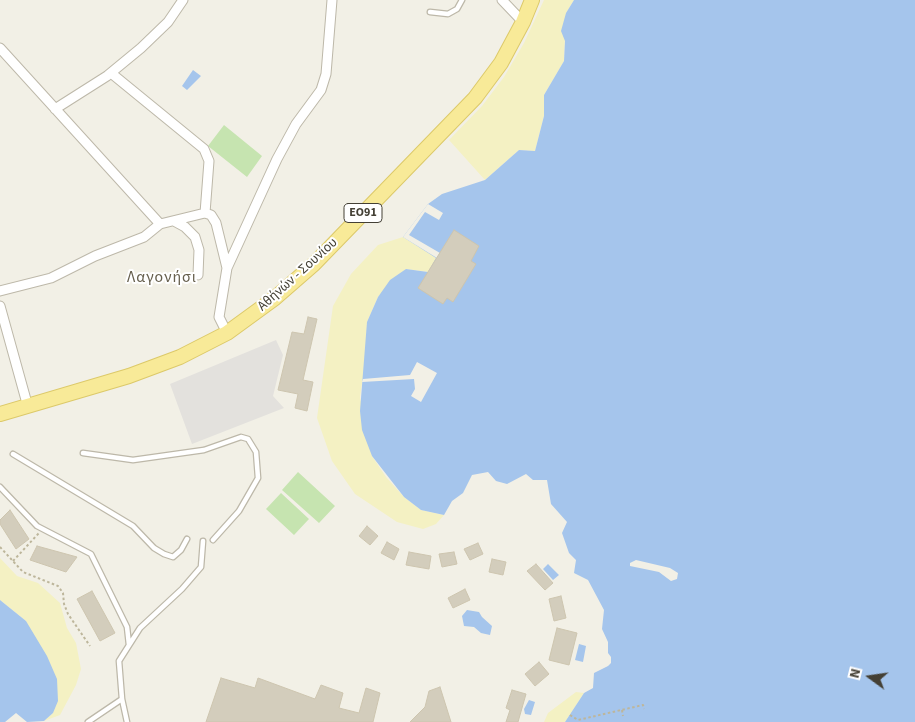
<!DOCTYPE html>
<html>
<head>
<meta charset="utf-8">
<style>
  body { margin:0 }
  #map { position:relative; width:915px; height:722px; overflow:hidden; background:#f2f0e6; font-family:"Source Sans 3",sans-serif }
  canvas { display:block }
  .north { position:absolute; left:845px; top:652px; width:50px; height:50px; -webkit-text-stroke:4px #fff; paint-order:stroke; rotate:284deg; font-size:14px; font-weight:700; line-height:20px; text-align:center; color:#444035 }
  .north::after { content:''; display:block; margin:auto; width:18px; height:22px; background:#444035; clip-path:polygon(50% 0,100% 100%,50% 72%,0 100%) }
</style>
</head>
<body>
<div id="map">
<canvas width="915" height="722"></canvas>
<div class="north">N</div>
</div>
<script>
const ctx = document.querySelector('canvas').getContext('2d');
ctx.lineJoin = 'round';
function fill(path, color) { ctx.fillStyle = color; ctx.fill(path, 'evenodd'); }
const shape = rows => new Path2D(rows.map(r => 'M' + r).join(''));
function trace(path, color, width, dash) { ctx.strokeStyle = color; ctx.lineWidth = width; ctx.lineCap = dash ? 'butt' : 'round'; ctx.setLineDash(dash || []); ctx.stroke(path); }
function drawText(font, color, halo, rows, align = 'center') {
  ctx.font = font + ' "Source Sans 3",sans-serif'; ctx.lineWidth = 4; ctx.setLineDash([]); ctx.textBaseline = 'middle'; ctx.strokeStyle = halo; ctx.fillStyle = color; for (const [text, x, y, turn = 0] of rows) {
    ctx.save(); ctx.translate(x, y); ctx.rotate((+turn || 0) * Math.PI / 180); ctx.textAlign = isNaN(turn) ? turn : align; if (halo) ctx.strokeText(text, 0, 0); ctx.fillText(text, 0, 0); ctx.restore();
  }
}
fill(shape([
  [224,125,262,156,247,177,208,146],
  [298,472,335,506,319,523,282,490],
  [281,493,309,519,294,535,266,509]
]), '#c6e4b0');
fill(shape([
  [544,0,574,0,566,13,564,61,544,95,544,116,535,151,519,150,485,180,449,140,482,106,504,77,524,43],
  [403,237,437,258,428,272,406,269,378,297,367,322,366,357,360,397,372,456,386,477,404,497,421,510,444,515,436,524,423,529,397,522,355,494,332,461,317,418,333,306,351,274,378,245],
  [0,558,17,576,38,583,60,603,67,628,76,643,81,669,76,685,60,715,44,721,53,713,26,621,0,600],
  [576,692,584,693,565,722,544,722,548,713]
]), '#f4f1c3');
fill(shape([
  [276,340,283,355,273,396,284,408,192,444,170,384]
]), '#e3e1dd');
fill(shape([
  [574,0,915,0,915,722,565,722,584,693,593,688,594,673,608,666,611,663,611,657,608,653,608,642,602,629,604,610,588,580,574,573,576,560,569,553,562,533,567,522,551,504,547,480,533,480,526,474,507,484,496,481,488,472,472,475,463,493,452,501,444,515,421,510,404,497,372,456,362,430,360,411,367,322,378,297,390,280,406,269,428,272,436,258,403,237,428,204,442,194,485,180,519,150,535,151,544,116,544,95,564,61,565,41,561,31,566,13],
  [636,560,670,568,678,573,677,579,671,581,659,572,630,566,630,563],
  [193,70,201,76,187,90,182,86],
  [548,564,559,575,553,580,543,569],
  [0,600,26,621,47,656,57,679,58,701,53,713,44,721,27,722,16,713,5,722,0,722],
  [467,610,479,612,482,617,492,626,490,635,481,633,474,627,464,626,462,616],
  [579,644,586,646,583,662,575,660],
  [529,700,535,702,531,715,525,714,524,709]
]), '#a5c5ec');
fill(shape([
  [428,204,443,213,439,220,425,212,409,235,440,253,437,258,403,237],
  [417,362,437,373,421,402,411,396,415,389,414,379,362,382,363,379,410,375]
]), '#f2f0e6');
const building = shape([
  [454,230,479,246,471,261,476,264,453,302,447,298,443,304,418,288,454,230],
  [308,317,317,319,303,380,313,382,307,411,295,408,298,394,278,390,292,332,304,334,308,317],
  [10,510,29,539,16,549,0,524,0,520,10,510],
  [367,526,378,536,370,545,359,536,367,526],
  [387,542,399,549,394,560,381,553,387,542],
  [478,543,483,554,470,560,464,549,478,543],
  [37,546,77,557,66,572,30,560,37,546],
  [409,552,431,556,429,569,406,565,409,552],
  [454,552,457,564,442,567,439,554,454,552],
  [492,559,506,562,503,575,489,572,492,559],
  [536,564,553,583,545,590,527,571,536,564],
  [465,589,470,600,453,608,448,598,465,589],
  [92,591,115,633,100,641,77,599,92,591],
  [561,596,566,618,554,621,549,599,561,596],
  [557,628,577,633,569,665,549,660,557,628],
  [539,662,549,674,535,686,525,674,539,662],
  [221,678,255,688,258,678,315,699,321,685,343,693,339,708,359,713,366,688,380,693,373,722,206,722,221,678],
  [440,687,451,722,410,722,425,707,429,691,440,687],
  [512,690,526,694,518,722,506,722,510,710,506,708,512,690]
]);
fill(building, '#d3cdbc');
trace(building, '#cdc5af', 1);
const service = shape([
  [430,12,448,14,457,9,462,0],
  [83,453,133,460,204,450,241,437,248,439,256,452,258,478,239,511,213,540],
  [13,454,133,526,154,548,164,554,173,557,181,550,187,539],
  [0,487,37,526,91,554,127,627,129,645],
  [88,722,122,699],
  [127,722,122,699,119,661,140,628,182,589,201,567,203,541]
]);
const minor = shape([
  [502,0,523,22],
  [0,48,160,224,144,237,95,256,51,278,0,291],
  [111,73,204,149,209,161,205,213],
  [55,109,107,76,141,48,168,22,183,0],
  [174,221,185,227,195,237,199,250,198,275],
  [160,224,205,213,211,215,216,223,227,268,219,317,227,333],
  [227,268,277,159,296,124,321,90,326,74,332,0],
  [0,306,28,407]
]);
const primary = shape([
  [0,414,129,376,180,357,227,333,275,298,314,264,475,98,501,63,523,22,532,0]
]);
trace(service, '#bdb8a9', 7);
trace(minor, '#bdb8a9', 11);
trace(primary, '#dcc969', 16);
trace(shape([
  [0,547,23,572,58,586,63,593,64,604,68,614,90,646],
  [13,561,39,533],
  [622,710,623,716],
  [570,715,578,720,643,705,644,709]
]), '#bdb69b', 2, [2.5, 2.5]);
trace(service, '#fff', 4.5);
trace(minor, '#fff', 9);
trace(primary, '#f8ea98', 14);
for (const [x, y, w] of [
  [363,213,38]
]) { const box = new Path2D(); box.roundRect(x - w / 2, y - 9.5, w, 19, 4); ctx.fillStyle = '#fff'; ctx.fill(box); trace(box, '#444035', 1); }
drawText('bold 12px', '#444035', null, [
  ["ΕΟ91",363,213]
]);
drawText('14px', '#444035', '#fff', [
  ["Αθήνών - Σουνίου",298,275,-42]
]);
ctx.letterSpacing = '1px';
drawText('16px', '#665f4d', '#fff', [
  ["Λαγονήσι",162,278]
]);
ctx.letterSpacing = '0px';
</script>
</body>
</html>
